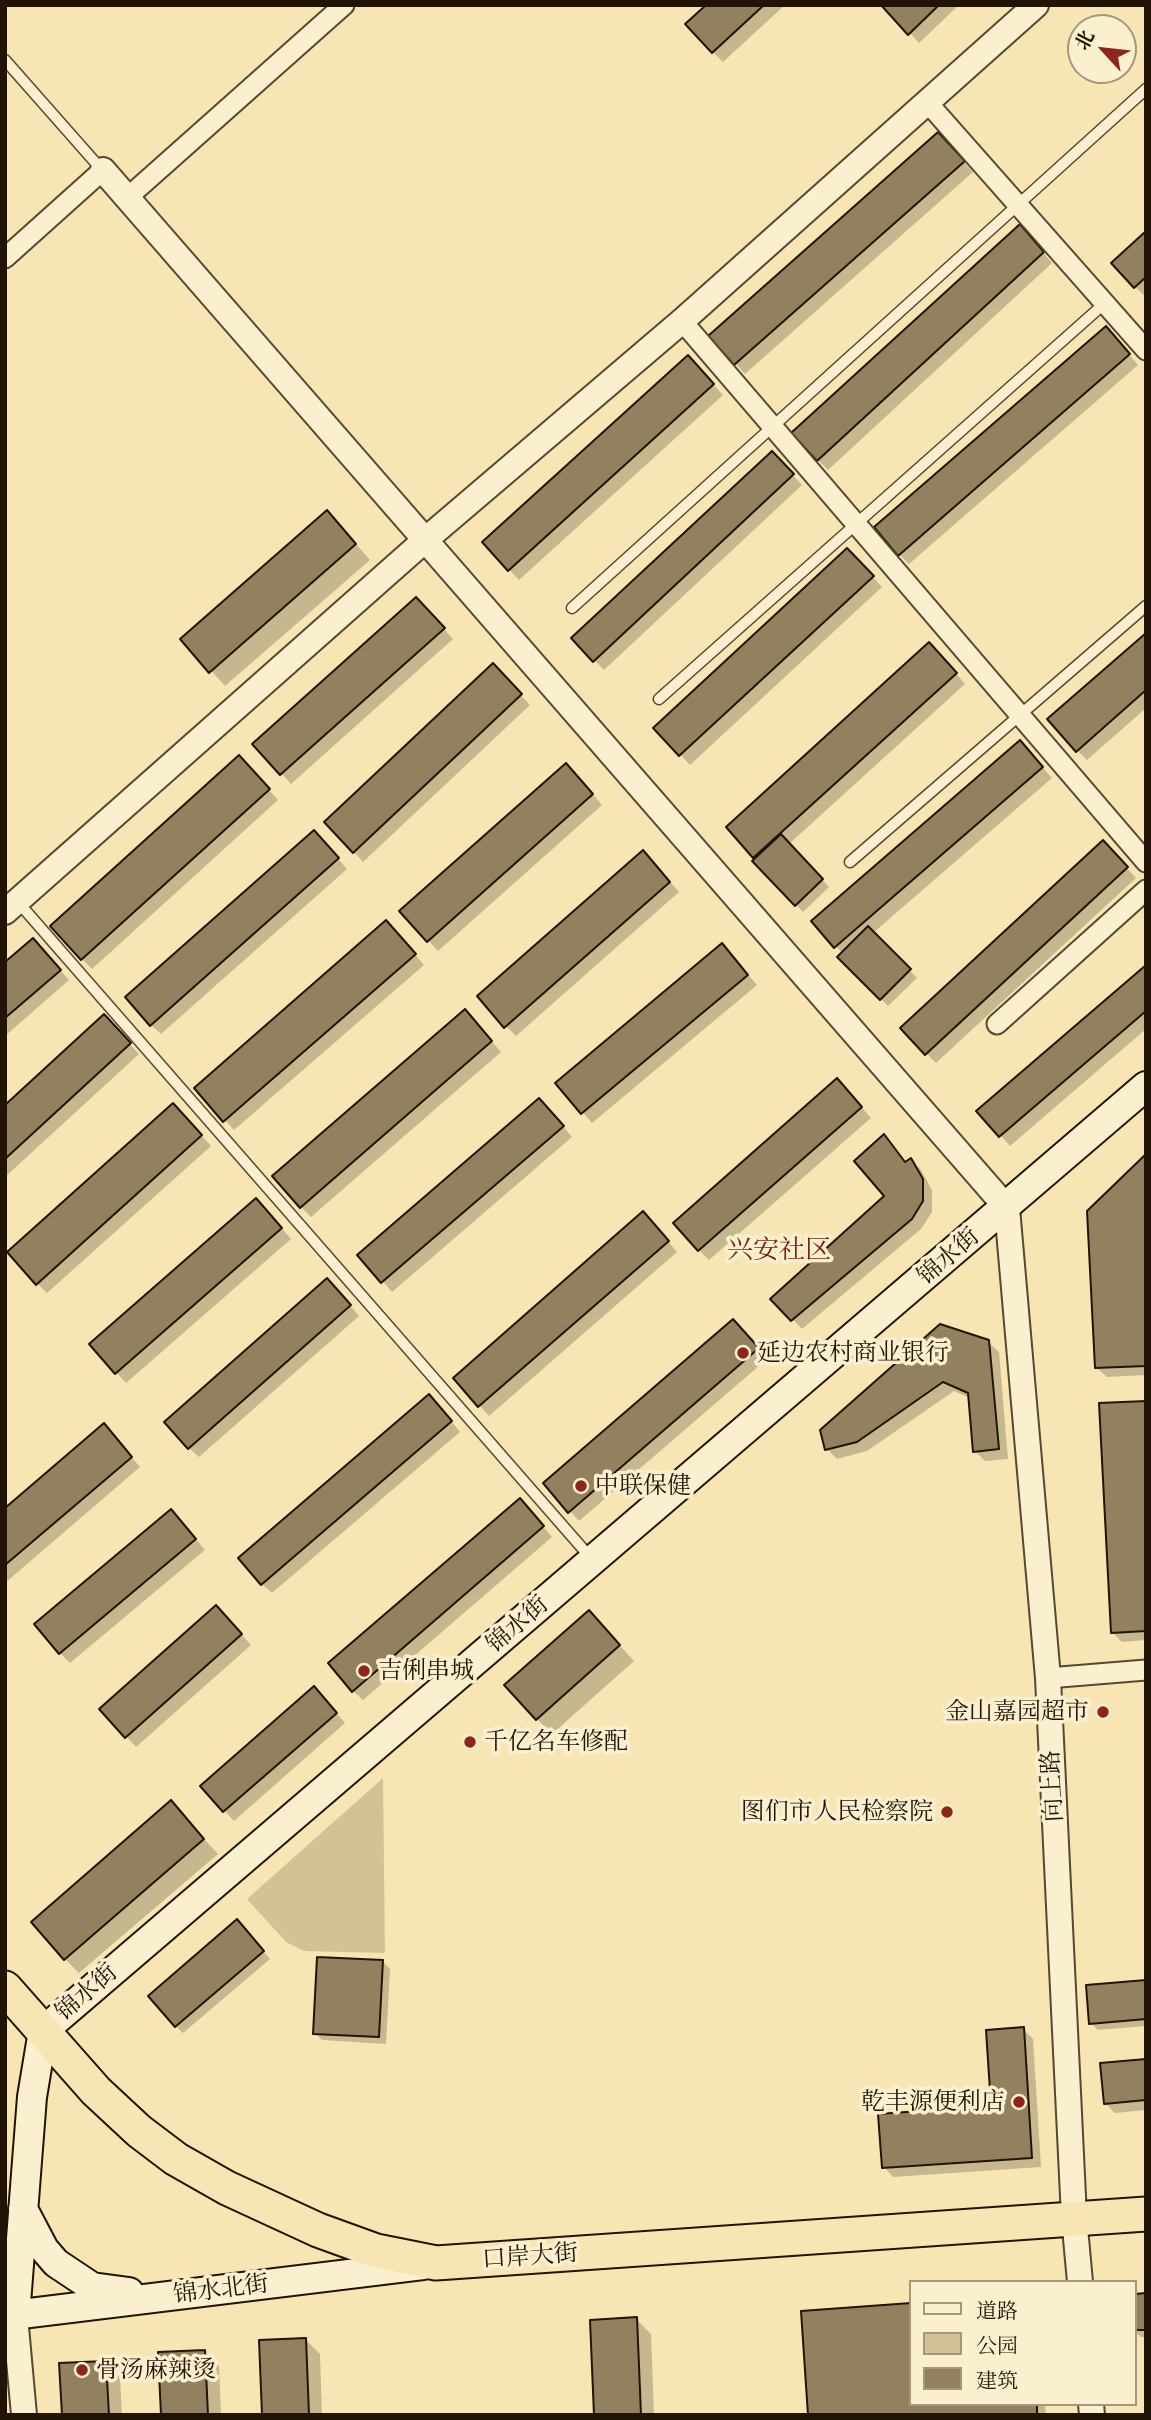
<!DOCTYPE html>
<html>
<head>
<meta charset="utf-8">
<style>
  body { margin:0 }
  #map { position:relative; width:1151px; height:2420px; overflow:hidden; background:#f7e6b3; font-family:"EB Garamond","Noto Serif SC",serif }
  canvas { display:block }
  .frame { position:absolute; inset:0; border:7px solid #221405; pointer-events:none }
  .legend { position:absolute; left:909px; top:2280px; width:228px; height:126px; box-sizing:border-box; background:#faefce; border:2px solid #a4977e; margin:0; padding:9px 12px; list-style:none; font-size:21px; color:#221405 }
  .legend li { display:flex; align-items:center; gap:14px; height:35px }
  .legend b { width:35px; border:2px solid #a4977e }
  .north { position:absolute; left:1067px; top:14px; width:70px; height:70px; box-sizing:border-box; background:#faefce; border:2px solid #a4977e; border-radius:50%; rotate:297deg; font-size:19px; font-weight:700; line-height:28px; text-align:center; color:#221405 }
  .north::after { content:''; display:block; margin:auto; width:24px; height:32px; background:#8f2418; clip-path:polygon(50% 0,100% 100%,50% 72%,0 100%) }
</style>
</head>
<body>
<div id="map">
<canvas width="1151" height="2420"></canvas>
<div class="frame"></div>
<ul class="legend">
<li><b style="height:9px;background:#faefce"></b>道路</li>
<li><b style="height:19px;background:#d3c295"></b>公园</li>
<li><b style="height:19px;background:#91815f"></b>建筑</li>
</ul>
<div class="north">北</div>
</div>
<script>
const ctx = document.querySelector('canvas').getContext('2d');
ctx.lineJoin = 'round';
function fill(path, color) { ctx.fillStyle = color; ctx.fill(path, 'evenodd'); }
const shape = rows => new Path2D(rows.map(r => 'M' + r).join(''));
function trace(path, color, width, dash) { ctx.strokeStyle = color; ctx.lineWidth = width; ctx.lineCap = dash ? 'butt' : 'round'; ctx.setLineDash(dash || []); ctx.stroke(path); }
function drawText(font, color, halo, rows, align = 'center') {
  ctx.font = font + ' "EB Garamond","Noto Serif SC",serif'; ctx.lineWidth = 7; ctx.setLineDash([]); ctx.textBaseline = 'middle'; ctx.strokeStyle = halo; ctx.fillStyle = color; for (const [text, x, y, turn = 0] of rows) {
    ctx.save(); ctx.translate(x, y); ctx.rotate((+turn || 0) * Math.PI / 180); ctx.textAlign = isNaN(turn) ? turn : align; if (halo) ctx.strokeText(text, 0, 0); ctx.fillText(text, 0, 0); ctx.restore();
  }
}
fill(shape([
  [383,1778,385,1953,304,1951,286,1942,247,1899]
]), '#d3c295');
fill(shape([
  [709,5,785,5,723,62,713,52],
  [884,5,959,5,919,43],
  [948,144,973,172,745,374,711,336],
  [1146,234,1146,295,1145,296,1135,287],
  [1029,236,1052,263,828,470,818,460],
  [1115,338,1138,365,909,564,899,554],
  [698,367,723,395,519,580,484,543],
  [772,453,802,485,604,670,573,638],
  [341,527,370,560,225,686,183,639],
  [857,560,882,587,690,765,656,728],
  [426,609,453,639,291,784,255,744],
  [1146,635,1146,708,1087,760,1077,750],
  [939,654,965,684,789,844,829,887,803,912,755,861,757,859,728,828],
  [493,666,530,705,363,862,354,852],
  [1029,752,1052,778,873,933,917,978,888,1006,840,957,843,954,814,922],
  [248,767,278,800,92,969,82,959],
  [576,775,602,805,438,951,402,912],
  [323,842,347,869,161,1034,151,1025],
  [1113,852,1136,878,936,1063,926,1053],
  [653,862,679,892,516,1036,506,1026],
  [396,932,424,965,234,1130,196,1088],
  [42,950,69,980,5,1036,5,964],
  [731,955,757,985,592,1123,557,1083],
  [1146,967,1146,1029,1010,1146,979,1111],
  [474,1021,501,1052,311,1217,301,1207],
  [113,1026,139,1054,5,1177,5,1107],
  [847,1090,871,1118,709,1260,699,1250],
  [549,1110,572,1137,392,1292,360,1255],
  [183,1115,211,1146,47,1293,37,1283],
  [884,1136,907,1163,911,1160,921,1170,932,1190,932,1212,921,1229,802,1329,773,1299,886,1196],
  [1146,1157,1146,1375,1107,1377,1097,1368],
  [266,1210,291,1239,126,1383,91,1344],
  [653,1223,677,1252,489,1416,455,1378],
  [337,1290,359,1316,199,1457,189,1448],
  [743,1331,767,1359,579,1521,570,1511],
  [988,1342,999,1352,1008,1459,985,1461,975,1451,970,1398,954,1391,867,1451,837,1459,827,1449],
  [1146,1403,1146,1640,1122,1642,1112,1632],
  [439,1406,460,1432,272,1593,262,1584],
  [113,1436,140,1467,5,1583,5,1510],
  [529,1510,552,1537,363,1700,353,1691],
  [181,1521,205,1550,70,1663,60,1653],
  [226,1617,251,1645,136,1747,101,1709],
  [603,1627,634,1661,552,1734,537,1719],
  [323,1698,345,1723,234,1821,202,1786],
  [171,1803,218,1854,79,1973,65,1959],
  [244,1929,270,1959,183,2033,176,2026],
  [383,1962,390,1969,386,2044,322,2040,315,2033],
  [1146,1982,1146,2026,1098,2030,1091,2023],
  [1023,2029,1033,2039,1041,2167,893,2177,884,2167,992,2108],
  [1146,2060,1146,2110,1115,2113,1105,2103],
  [1146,2295,1146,2337,1141,2337,1135,2332,1135,2296],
  [911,2305,911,2404,1045,2404,1046,2415,810,2415,803,2312],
  [636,2319,651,2334,654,2415,595,2415],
  [305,2339,320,2354,322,2415,264,2415],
  [204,2351,219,2366,221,2415,162,2415],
  [106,2363,120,2378,122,2415,64,2415]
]), '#0003');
const building = shape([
  [706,5,764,5,712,53,685,24,706,5],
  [881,5,939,5,908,35,881,5],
  [938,132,965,161,734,365,708,336,938,132],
  [1020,224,1044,252,817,461,791,433,1020,224],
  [1146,231,1146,277,1134,288,1111,263,1146,231],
  [1106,326,1130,354,898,556,874,527,1106,326],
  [688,355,714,384,508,571,482,542,688,355],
  [772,451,794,474,593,662,571,638,772,451],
  [327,510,356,544,209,673,180,639,327,510],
  [847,548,874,576,679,756,653,728,847,548],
  [416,597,445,628,280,775,252,744,416,597],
  [1146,633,1146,690,1076,752,1047,719,1146,633],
  [929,642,957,673,753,858,726,827,929,642],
  [493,663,522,694,353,853,324,822,493,663],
  [1020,740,1043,767,834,948,811,921,1020,740],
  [239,755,270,789,81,960,50,926,239,755],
  [566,763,593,794,427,942,399,911,566,763],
  [314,830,339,858,150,1026,125,997,314,830],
  [781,834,823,879,795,906,752,861,781,834],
  [1103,840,1128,867,925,1055,900,1028,1103,840],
  [643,850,670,882,504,1028,477,996,643,850],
  [386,920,416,954,223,1122,194,1088,386,920],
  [868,926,911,969,880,1000,837,957,868,926],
  [33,938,61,970,5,1018,5,962,33,938],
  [722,943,748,975,581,1114,555,1083,722,943],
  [1146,965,1146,1011,999,1137,976,1111,1146,965],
  [465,1009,492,1041,300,1208,272,1176,465,1009],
  [104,1014,131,1043,5,1159,5,1105,104,1014],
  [837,1078,862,1107,698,1251,673,1223,837,1078],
  [539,1098,564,1126,381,1283,357,1255,539,1098],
  [173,1103,202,1135,36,1285,7,1252,173,1103],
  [884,1134,905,1162,911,1158,923,1179,923,1201,912,1219,791,1321,770,1299,884,1196,854,1161,884,1134],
  [1146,1154,1146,1366,1095,1368,1087,1211,1146,1154],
  [256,1198,282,1228,115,1374,89,1344,256,1198],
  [643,1211,669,1241,478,1407,453,1378,643,1211],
  [327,1278,351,1305,188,1449,164,1422,327,1278],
  [733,1319,759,1348,568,1513,543,1483,733,1319],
  [940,1324,989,1340,999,1449,973,1452,968,1393,943,1382,857,1442,825,1450,820,1430,940,1324],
  [429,1394,452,1421,261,1585,238,1558,429,1394],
  [1146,1401,1146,1631,1111,1633,1099,1403,1146,1401],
  [104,1423,132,1457,5,1565,5,1508,104,1423],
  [520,1498,544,1526,352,1692,328,1663,520,1498],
  [171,1509,196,1539,59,1654,34,1624,171,1509],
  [216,1605,242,1634,125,1738,99,1709,216,1605],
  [589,1610,620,1645,536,1720,504,1685,589,1610],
  [314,1686,337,1713,223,1812,200,1786,314,1686],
  [171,1800,204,1839,64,1960,31,1922,171,1800],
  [237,1919,264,1951,175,2027,148,1996,237,1919],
  [317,1957,383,1960,379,2037,313,2034,317,1957],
  [1146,1980,1146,2019,1089,2024,1086,1985,1146,1980],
  [1024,2027,1032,2158,882,2168,878,2114,991,2106,986,2030,1024,2027],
  [1146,2059,1146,2100,1104,2104,1100,2063,1146,2059],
  [1146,2293,1146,2330,1135,2330,1135,2294,1146,2293],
  [911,2303,911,2404,1037,2404,1037,2415,808,2415,801,2311,911,2303],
  [637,2317,641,2415,594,2415,590,2320,637,2317],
  [306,2338,309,2415,262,2415,259,2340,306,2338],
  [205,2350,208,2415,161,2415,158,2352,205,2350],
  [106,2361,109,2415,62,2415,59,2363,106,2361]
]);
fill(building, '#91815f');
trace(building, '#221405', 2);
const service = shape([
  [5,60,102,170],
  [572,608,1146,89],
  [659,699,1105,303],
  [850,862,1146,606],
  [18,902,590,1557]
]);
const minor = shape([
  [927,102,1146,350],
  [127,198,344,5],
  [5,258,103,170],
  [682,321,1146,862],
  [997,1024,1146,890],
  [1048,1678,1146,1670]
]);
const tertiary = shape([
  [103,170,1007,1208,1048,1678,1074,2217,1080,2282],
  [5,912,424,541,682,321,1036,5],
  [15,2316,24,2415],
  [1091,2404,1092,2415]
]);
const secondary = shape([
  [23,2209,44,2249,56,2263,92,2287,129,2292],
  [5,2316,423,2265],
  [15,2316,32,2097,43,2031,1146,1086]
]);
const trunk = shape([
  [5,1988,96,2091,139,2131,176,2159,227,2188,318,2230,376,2251,436,2263,1146,2214]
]);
trace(service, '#574830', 13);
trace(minor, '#574830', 23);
trace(tertiary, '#574830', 28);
trace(secondary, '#221405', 32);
trace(trunk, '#221405', 37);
trace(service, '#faefce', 10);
trace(minor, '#faefce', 19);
trace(tertiary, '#faefce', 24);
trace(secondary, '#faefce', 28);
trace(trunk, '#f7e6b3', 33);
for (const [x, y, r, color] of [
  [743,1353,7,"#8f2418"],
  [581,1486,7,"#8f2418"],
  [364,1671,7,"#8f2418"],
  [1103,1712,7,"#8f2418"],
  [470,1742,7,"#8f2418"],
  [947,1812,7,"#8f2418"],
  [1019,2102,7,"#8f2418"],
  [82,2370,7,"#8f2418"]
]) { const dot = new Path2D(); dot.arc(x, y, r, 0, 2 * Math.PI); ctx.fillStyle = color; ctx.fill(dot); trace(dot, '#faefce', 2.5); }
drawText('24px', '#221405', '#faefce', [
  ["锦水街",949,1257,-41],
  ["锦水街",518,1625,-41],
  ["向上路",1053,1786,-93],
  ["锦水街",87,1993,-41],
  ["口岸大街",530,2257,-4],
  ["锦水北街",221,2290,-7]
]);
drawText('24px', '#221405', '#faefce', [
  ["延边农村商业银行",757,1353],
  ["中联保健",595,1486],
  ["吉俐串城",378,1671],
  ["金山嘉园超市",1089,1712,"right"],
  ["千亿名车修配",484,1742],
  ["图们市人民检察院",933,1812,"right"],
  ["乾丰源便利店",1005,2102,"right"],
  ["骨汤麻辣烫",96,2370]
], 'left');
drawText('26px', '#7a1f14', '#faefce', [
  ["兴安社区",779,1251]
]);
</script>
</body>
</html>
